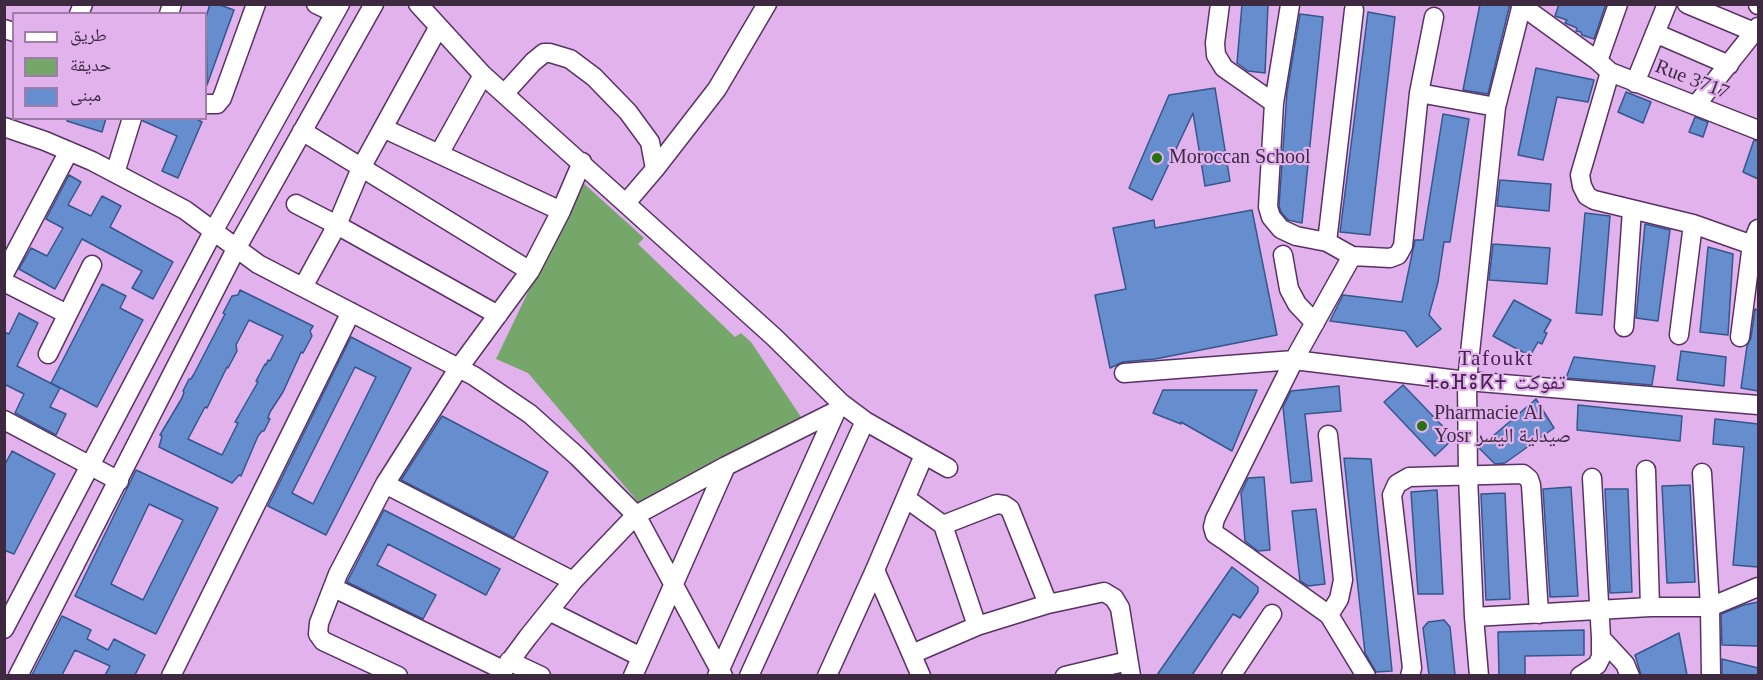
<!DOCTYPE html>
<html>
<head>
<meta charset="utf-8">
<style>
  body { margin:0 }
  #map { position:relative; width:1763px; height:680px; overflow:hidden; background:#e2b2ed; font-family:"Times New Roman","Noto Naskh Arabic",serif }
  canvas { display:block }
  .frame { position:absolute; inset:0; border:6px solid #3d2a41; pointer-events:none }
  .legend { position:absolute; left:12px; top:12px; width:195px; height:108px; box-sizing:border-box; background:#e2b2ed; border:2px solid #a07ca8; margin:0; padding:8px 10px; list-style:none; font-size:18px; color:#3d2a41 }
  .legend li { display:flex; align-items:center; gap:12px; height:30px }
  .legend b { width:30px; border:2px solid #a07ca8 }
</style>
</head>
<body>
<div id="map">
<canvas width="1763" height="680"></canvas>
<div class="frame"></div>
<ul class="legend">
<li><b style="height:8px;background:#fff"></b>طريق</li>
<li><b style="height:16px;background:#75a76a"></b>حديقة</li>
<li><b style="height:16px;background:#668ece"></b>مبنى</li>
</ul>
</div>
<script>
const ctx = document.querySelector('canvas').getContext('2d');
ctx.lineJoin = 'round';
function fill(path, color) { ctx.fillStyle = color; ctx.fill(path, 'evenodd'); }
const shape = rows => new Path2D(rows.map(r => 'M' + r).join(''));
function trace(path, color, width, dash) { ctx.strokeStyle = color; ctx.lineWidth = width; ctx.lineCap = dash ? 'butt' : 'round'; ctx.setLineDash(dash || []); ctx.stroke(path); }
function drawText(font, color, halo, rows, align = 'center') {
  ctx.font = font + ' "Times New Roman","Noto Naskh Arabic","Noto Sans Tifinagh",serif'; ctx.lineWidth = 4.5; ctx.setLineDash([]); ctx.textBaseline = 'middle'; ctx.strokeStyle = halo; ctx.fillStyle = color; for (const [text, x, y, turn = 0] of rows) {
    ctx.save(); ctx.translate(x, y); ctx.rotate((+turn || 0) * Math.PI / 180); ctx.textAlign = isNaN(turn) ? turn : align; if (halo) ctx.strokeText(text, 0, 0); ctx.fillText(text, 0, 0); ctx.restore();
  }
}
fill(shape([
  [581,181,644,238,638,244,735,337,741,333,751,342,803,420,639,503,528,373,496,359]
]), '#75a76a');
const building = shape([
  [210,4,217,4,234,10,207,85,206,17,210,4],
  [1242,4,1268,4,1265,73,1248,71,1237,63,1242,4],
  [1480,4,1510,4,1488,94,1463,90,1480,4],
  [1559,4,1606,4,1594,39,1582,35,1581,32,1576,31,1577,28,1565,23,1567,20,1555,16,1559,4],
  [1368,12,1395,17,1370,235,1340,232,1368,12],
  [1300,14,1323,17,1302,223,1288,220,1281,212,1279,206,1287,92,1300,14],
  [1536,68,1594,80,1588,102,1557,97,1543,160,1518,155,1536,68],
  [1215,88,1230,181,1205,186,1193,113,1152,200,1129,188,1169,95,1215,88],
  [1626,92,1651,102,1643,123,1618,112,1626,92],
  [1443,114,1469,119,1450,242,1444,242,1438,282,1429,315,1441,329,1417,347,1405,331,1330,321,1343,295,1402,302,1415,240,1423,240,1443,114],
  [1695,117,1708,122,1703,137,1689,132,1695,117],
  [68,118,106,118,102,132,67,121,68,118],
  [143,118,195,118,202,122,178,178,162,171,177,136,143,121,143,118],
  [1754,140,1758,141,1758,179,1743,172,1754,140],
  [69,175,81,182,68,205,91,216,102,196,121,206,110,227,173,262,153,299,132,288,142,271,82,239,55,289,19,269,31,248,47,256,63,228,46,219,69,175],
  [1500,180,1551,184,1549,211,1497,206,1500,180],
  [1252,210,1277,335,1155,359,1123,362,1110,368,1095,295,1126,289,1113,228,1154,220,1155,228,1252,210],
  [1585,213,1610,216,1602,315,1576,313,1585,213],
  [1645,224,1670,230,1658,321,1636,318,1645,224],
  [1493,244,1550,248,1547,284,1489,280,1493,244],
  [1708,247,1733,254,1728,335,1700,332,1708,247],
  [102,284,126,296,120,308,143,320,97,407,51,383,102,284],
  [240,290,313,326,310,331,312,336,303,353,301,352,299,357,283,392,270,412,268,418,270,419,264,431,262,431,258,436,241,476,239,475,232,483,159,447,162,436,160,435,182,398,184,392,183,391,189,379,191,379,194,374,225,314,223,313,232,296,238,295,240,290],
  [249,320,283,336,270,361,268,360,266,365,265,364,256,381,258,382,235,422,238,423,222,455,188,439,205,407,207,408,227,367,228,368,237,351,236,345,249,320],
  [1514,300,1551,320,1544,332,1547,333,1542,344,1538,342,1530,356,1493,336,1514,300],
  [1755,309,1758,310,1758,391,1741,388,1747,346,1751,338,1755,309],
  [19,313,38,323,17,366,60,388,50,407,66,414,56,435,15,413,24,394,4,384,4,332,9,334,19,313],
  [351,337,411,368,326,535,268,506,351,337],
  [355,367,376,377,313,504,292,493,355,367],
  [1681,351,1726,357,1724,386,1677,380,1681,351],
  [1574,357,1655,366,1652,385,1566,378,1574,357],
  [1403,385,1454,438,1435,456,1384,402,1403,385],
  [1339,386,1341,411,1305,414,1312,481,1291,483,1283,407,1291,391,1339,386],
  [1163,390,1257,390,1232,451,1181,422,1181,424,1153,413,1163,390],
  [1536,399,1554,428,1505,463,1495,464,1479,448,1536,399],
  [1578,405,1682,416,1680,441,1577,430,1578,405],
  [442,416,548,472,514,538,401,480,442,416],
  [1715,419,1758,424,1758,567,1733,565,1744,447,1713,444,1715,419],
  [12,451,55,474,14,554,4,550,4,466,12,451],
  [1344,458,1371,459,1392,671,1376,672,1365,653,1344,458],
  [136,470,218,508,156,634,75,596,136,470],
  [149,504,183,520,143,600,111,584,149,504],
  [1264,477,1270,550,1258,551,1245,541,1241,493,1248,478,1264,477],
  [1690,485,1695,582,1667,583,1662,486,1690,485],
  [1571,487,1578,596,1550,597,1543,489,1571,487],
  [1605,489,1628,489,1632,592,1610,593,1605,489],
  [1437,490,1443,594,1418,594,1411,492,1437,490],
  [1505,493,1510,599,1486,600,1481,494,1505,493],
  [1316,509,1325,584,1308,586,1300,581,1292,511,1316,509],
  [384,510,500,569,486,595,388,544,377,565,436,595,423,619,347,582,384,510],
  [1232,567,1258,587,1258,592,1240,618,1233,614,1192,675,1157,675,1232,567],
  [1758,602,1758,646,1722,645,1721,614,1744,605,1758,602],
  [62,616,91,630,87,639,108,650,114,639,145,655,135,675,105,675,110,666,75,650,62,675,32,675,62,616],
  [1444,620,1450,627,1455,675,1429,675,1423,628,1428,622,1444,620],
  [1584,630,1584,655,1525,656,1525,675,1499,675,1498,632,1584,630],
  [1679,633,1687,675,1641,675,1635,655,1679,633],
  [1722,659,1758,668,1758,675,1722,675,1722,659]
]);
fill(building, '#668ece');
trace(building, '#35568b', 1.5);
const minor = shape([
  [316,4,335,13],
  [418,4,483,75,774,337,841,403,865,421,948,468],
  [1220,4,1215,43,1216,55,1224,68,1274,103],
  [1522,4,1496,107,1467,381,1758,405],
  [1687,4,1754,32],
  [1758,4,1758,5],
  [1290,5,1274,103,1268,207,1271,217,1281,229,1296,236,1327,242],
  [1522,6,1598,61,1610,72,1758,130],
  [79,14,83,4],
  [169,14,172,4],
  [438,28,361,168,337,225,498,315],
  [4,29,14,32],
  [1655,33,1729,65],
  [1598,61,1618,4],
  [1610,72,1580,175,1582,186,1587,196,1594,200,1693,224,1758,247],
  [483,75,439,154,561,211],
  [1635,83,1667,4],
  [1419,93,1496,107],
  [504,94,533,62,544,53,550,53,570,59,594,77,628,112,650,142,655,169,626,203],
  [206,104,217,104,222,98,256,4],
  [1696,105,1758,27],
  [4,127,45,141,92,161,185,210,258,264,474,376,530,414,578,457,636,515,723,676],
  [383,128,439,154],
  [302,131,530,271],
  [655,169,717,89,767,4],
  [115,173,132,118],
  [296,204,337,225,303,287],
  [1283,255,1289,289,1297,304,1315,323],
  [1352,256,1327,242,1354,10],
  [4,274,69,151],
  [4,282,67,314],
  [1624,327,1632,210],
  [1679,335,1693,224],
  [1740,337,1752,244,1758,229],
  [48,354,92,265],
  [1124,373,1294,360,1352,256,1390,258,1398,255,1403,246,1419,93,1434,17],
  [4,420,119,481],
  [1328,435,1343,580,1339,599,1329,615],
  [1646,470,1650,607],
  [1702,473,1710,607,1711,676],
  [385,484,573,581],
  [907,499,943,525],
  [875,570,921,676],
  [334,588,503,670],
  [549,611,641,657],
  [1474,617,1650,607,1710,607,1758,587],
  [977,626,943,525,997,504,1004,505,1010,509,1048,604],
  [4,629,214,230,340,4],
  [1601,638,1625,664,1630,676],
  [912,654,977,626,1048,604,1104,592,1114,598,1120,608,1131,676],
  [509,661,541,676],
  [18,676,236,249,374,4],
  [171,676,351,312],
  [398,676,323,641,318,634,319,623,338,574,385,484,458,369,530,271,561,211,582,162],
  [499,676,528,637,573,581,636,515,726,466,836,411],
  [633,676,726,466],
  [717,676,838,407],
  [749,676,865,421],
  [827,676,875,570,924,455],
  [1065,676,1128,661],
  [1231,676,1272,614],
  [1366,676,1329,615,1224,540,1215,534,1213,527,1215,519,1294,360,1467,381,1468,476,1474,617,1479,676],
  [1410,676,1412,668,1392,495,1397,484,1409,477,1523,474,1529,479,1531,485,1539,614],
  [1580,676,1597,665,1601,657,1601,638,1592,478]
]);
trace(minor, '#5a3164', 21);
trace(minor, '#fff', 18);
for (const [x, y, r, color] of [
  [1157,158,6,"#287010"],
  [1422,426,6,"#287010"]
]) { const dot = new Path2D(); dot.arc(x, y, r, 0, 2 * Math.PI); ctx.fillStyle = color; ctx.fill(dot); trace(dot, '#e2b2ed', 2); }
drawText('20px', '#3d2a41', '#e2b2ed', [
  ["Rue 3717",1692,80,21]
]);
drawText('20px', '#3d2a41', '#e2b2ed', [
  ["Moroccan School",1169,158],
  ["Pharmacie Al",1434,414],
  ["Yosr صيدلية اليسر",1434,437]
], 'left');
ctx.letterSpacing = '1.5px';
drawText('21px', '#482052', '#e2b2ed', [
  ["Tafoukt",1496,359],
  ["ⵜⴰⴼⵓⴽⵜ تفوكت",1496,383]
]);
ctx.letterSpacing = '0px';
</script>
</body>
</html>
